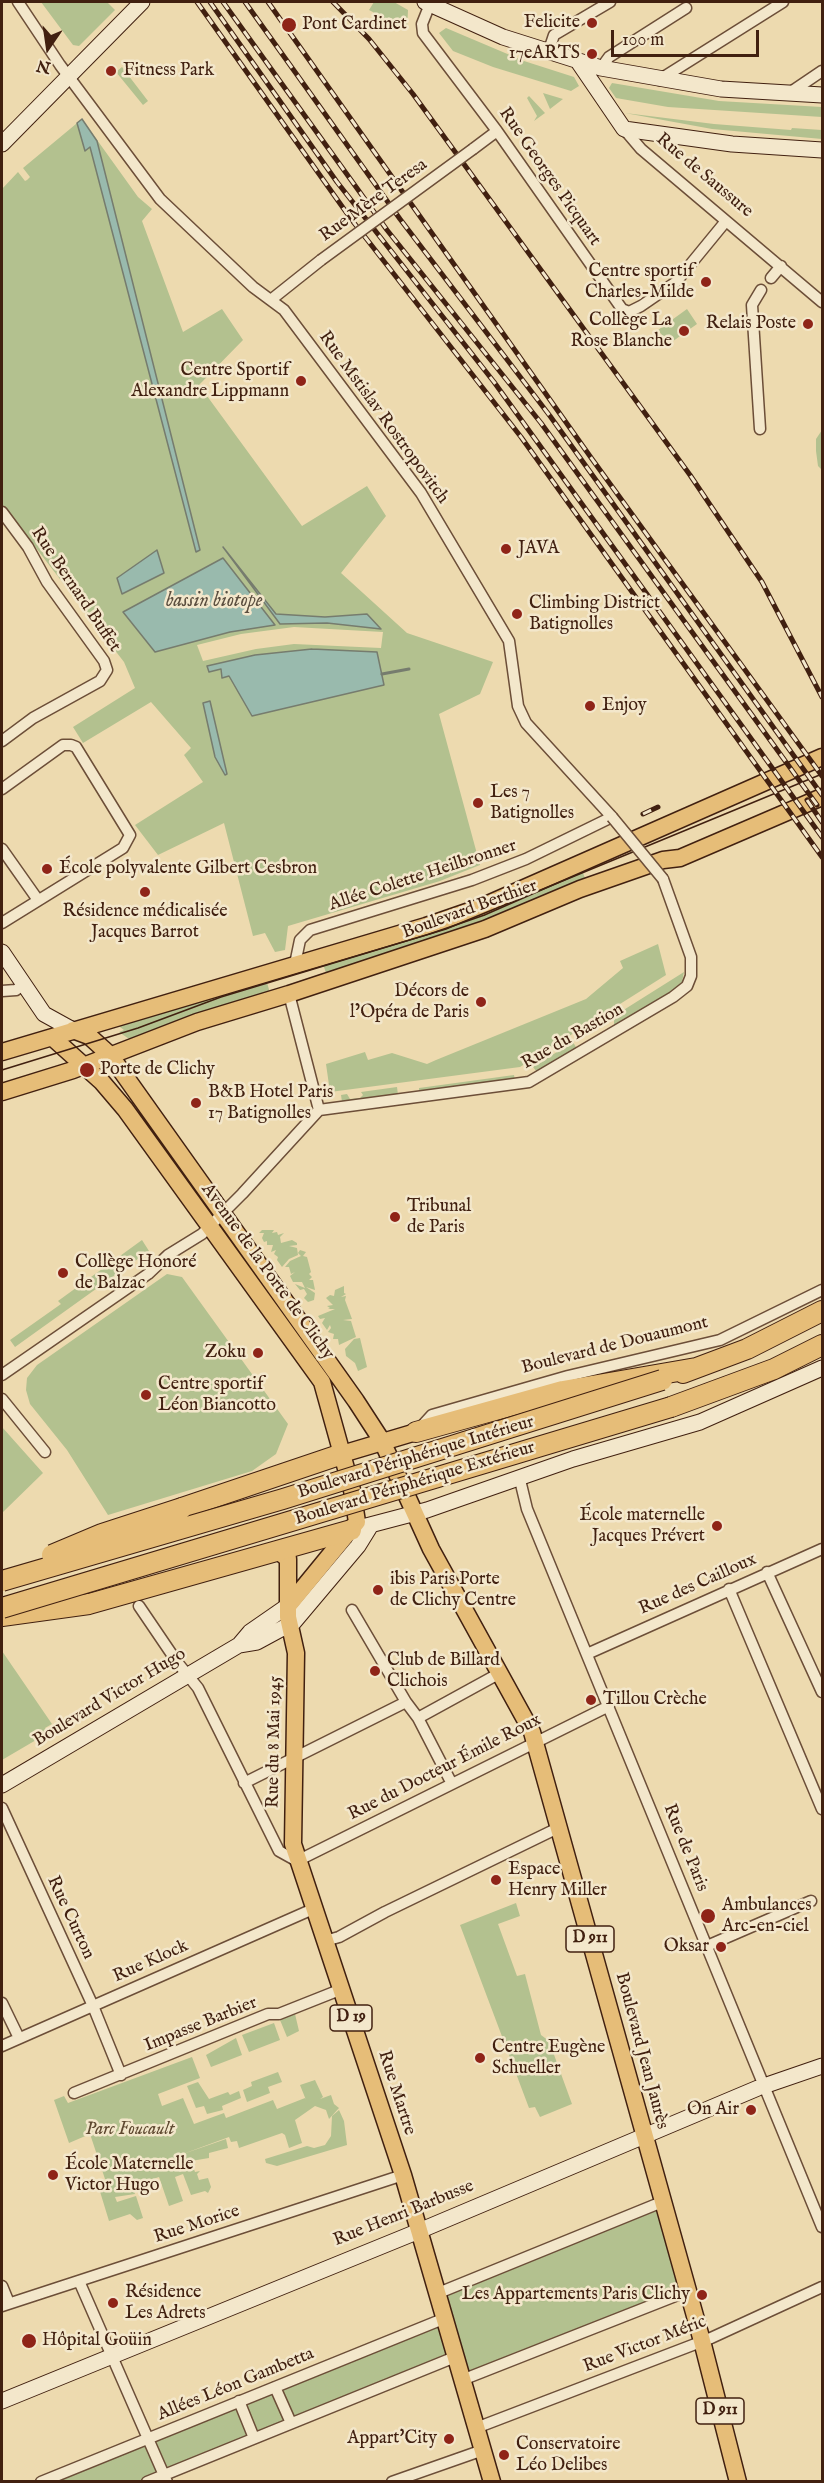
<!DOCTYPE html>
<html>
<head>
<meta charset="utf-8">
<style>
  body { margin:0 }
  #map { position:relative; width:824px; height:2483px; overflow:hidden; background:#eddaaf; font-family:"IM FELL English",serif }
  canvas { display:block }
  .frame { position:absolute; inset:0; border:3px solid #412010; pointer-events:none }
  .north { position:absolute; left:18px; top:18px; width:60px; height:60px; -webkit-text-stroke:4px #f3e7cb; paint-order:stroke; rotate:193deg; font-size:16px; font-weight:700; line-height:24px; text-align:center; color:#412010 }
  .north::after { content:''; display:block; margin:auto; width:21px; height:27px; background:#412010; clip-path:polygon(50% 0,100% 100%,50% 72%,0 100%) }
  .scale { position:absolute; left:611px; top:30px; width:148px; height:27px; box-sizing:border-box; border:3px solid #412010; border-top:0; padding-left:8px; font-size:18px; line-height:21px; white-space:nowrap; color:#412010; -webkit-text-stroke:4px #f3e7cb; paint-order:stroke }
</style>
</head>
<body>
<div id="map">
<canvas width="824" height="2483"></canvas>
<div class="frame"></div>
<div class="north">N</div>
<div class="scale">100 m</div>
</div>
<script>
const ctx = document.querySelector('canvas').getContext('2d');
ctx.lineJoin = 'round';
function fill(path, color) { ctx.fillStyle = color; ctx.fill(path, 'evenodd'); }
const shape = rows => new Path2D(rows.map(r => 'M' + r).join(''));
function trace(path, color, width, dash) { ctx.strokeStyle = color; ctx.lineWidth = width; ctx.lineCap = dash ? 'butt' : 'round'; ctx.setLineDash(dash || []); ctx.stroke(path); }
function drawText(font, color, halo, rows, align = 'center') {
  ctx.font = font + ' "IM FELL English",serif'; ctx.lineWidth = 5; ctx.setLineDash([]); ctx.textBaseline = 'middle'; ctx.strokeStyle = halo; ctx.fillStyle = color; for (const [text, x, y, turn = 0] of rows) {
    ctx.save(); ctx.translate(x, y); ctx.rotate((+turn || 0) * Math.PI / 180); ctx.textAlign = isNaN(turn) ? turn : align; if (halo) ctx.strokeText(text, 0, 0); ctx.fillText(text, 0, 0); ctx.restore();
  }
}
fill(shape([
  [41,2,107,2,115,10,79,46,73,45],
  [374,2,394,2,408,10,407,30,369,10],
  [446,28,524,61,574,77,579,86,571,91,493,67,453,51,439,33],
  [122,67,148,101,143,105,116,72],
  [612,83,719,101,822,107,822,117,668,107,616,98,609,88],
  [543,93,563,99,550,109],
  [529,96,545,113,534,121,537,116,527,98],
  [625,113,714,124,791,130,792,128,822,130,822,139,712,129],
  [82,119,138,197,152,209,142,221,183,332,222,309,243,340,199,385,302,526,367,486,386,516,341,573,407,633,493,662,480,694,439,714,480,865,440,881,288,926,285,950,275,952,265,933,253,936,224,823,158,855,135,825,203,782,184,755,191,748,151,702,83,743,73,727,135,688,124,662,2,504,2,189,18,172,25,181,27,180,30,177,23,168],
  [294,627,383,632,381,648,294,644,256,649,203,661,197,645,241,634],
  [687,309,697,324,669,344,658,330],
  [822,430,822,470,818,466,816,451,816,439],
  [582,870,586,881,485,923,326,973,323,964],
  [658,944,666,975,520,1067,330,1092,326,1064,365,1052,368,1060,392,1053,427,1064,436,1060,586,999,623,968,620,961],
  [684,972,682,982,674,991,614,1027,614,1016],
  [266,979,270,993,132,1041,119,1032,124,1030,116,1024],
  [573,1042,577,1049,537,1072,533,1067],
  [514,1075,515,1080,419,1092,419,1088],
  [397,1087,398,1095,342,1102,341,1095,347,1094,350,1099,360,1098,363,1095,361,1092],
  [262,1230,274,1230,272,1233,277,1232,278,1235,284,1233,280,1237,281,1243,292,1240,297,1243,297,1245,289,1246,297,1248,298,1255,289,1259,282,1267,277,1260,278,1257,274,1254,276,1250,271,1252,273,1245,267,1245,267,1241,264,1242,262,1238,264,1233,259,1233],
  [142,1240,149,1251,15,1347,10,1340,61,1304,58,1301],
  [300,1250,306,1252,303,1256,307,1257,311,1272,309,1274,312,1277,309,1280,313,1280,315,1290,306,1287,315,1293,314,1300,308,1302,304,1298,307,1294,304,1289,300,1290,295,1284,305,1288,302,1282,293,1282,290,1276,295,1272,291,1274,289,1267,285,1267,290,1261,301,1256,298,1253],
  [167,1274,182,1277,288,1424,276,1454,252,1471,108,1515,67,1450,30,1404,26,1390,27,1378,37,1365],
  [344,1286,344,1293,346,1294,341,1297,346,1296,345,1300,352,1319,343,1320,351,1321,356,1337,339,1345,338,1339,333,1339,334,1334,328,1332,331,1328,330,1325,327,1330,322,1323,325,1318,320,1319,318,1316,335,1309,328,1309,330,1308,327,1306,333,1305,326,1298,330,1295,334,1296,335,1290],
  [360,1338,367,1367,358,1371,355,1363,346,1356,345,1349,354,1339],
  [2,1427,43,1473,2,1513],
  [2,1651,52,1724,45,1728,48,1733,2,1760],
  [516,1903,520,1916,498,1924,517,1976,525,1974,541,2035,549,2041,572,2104,540,2117,535,2107,529,2108,460,1925],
  [295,2014,299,2031,287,2037,280,2020],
  [274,2023,280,2040,249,2052,242,2035],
  [236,2038,242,2055,211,2067,206,2055],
  [192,2057,200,2078,158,2094,162,2106,183,2098,194,2124,224,2113,226,2118,273,2100,277,2109,305,2098,306,2100,300,2085,315,2080,323,2097,320,2099,331,2095,334,2104,339,2108,329,2119,326,2110,315,2106,295,2120,302,2143,289,2148,285,2135,282,2133,239,2148,237,2141,231,2142,229,2137,180,2155,226,2139,228,2148,209,2153,209,2158,191,2161,195,2172,200,2171,197,2174,199,2180,208,2178,211,2187,208,2193,205,2191,191,2195,183,2174,175,2177,183,2201,169,2206,159,2177,132,2186,135,2194,115,2197,117,2202,136,2196,143,2218,137,2220,130,2214,109,2221,98,2185,106,2182,90,2134,69,2143,54,2100,64,2096,68,2103],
  [278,2072,282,2082,268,2087,270,2093,247,2102,243,2090,252,2086,251,2082],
  [198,2082,209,2099,228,2092,230,2095,239,2091,241,2098,222,2106,223,2110,207,2114,204,2106,196,2108,187,2086],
  [339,2110,344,2121,347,2145,277,2166,266,2163,265,2159,307,2146,314,2148,325,2145,331,2136,332,2116],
  [662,2202,688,2291,462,2380,455,2357,147,2481,41,2482,443,2319,436,2294]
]), '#b3c18f');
const water = shape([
  [82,119,97,141,200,550,196,552,90,147,85,151,77,123,82,119],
  [223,547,276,614,325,617,367,614,381,629,327,623,280,624,223,547],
  [157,550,164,573,122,594,117,578,157,550],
  [223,558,275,625,230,632,155,652,123,612,223,558],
  [312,649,377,652,384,685,252,716,229,676,222,678,221,669,209,672,207,666,255,655,312,649],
  [210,701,227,774,225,775,215,757,203,703,210,701]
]);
fill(water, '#99baad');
trace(water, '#767c6e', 1.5);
trace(shape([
  [382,674,409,669]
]), '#767c6e', 3);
const street = shape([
  [18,2,60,65,160,199,253,287,284,310,421,493,509,641,518,706,526,723,612,817,526,859,472,880,310,930,300,940,295,964],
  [430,4,422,24,423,33,497,131,622,309,629,312,641,306,676,282,726,221],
  [548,53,554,35,610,2],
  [601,68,609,57,686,8],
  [659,80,783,2],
  [788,94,822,71],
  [624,129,641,149,822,302],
  [473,149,497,131],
  [771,278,781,266],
  [272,299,321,260],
  [760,429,752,305,761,290],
  [2,512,28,547,47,582,104,661,107,670,100,681,33,718,2,741],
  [2,789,63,745,71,745,76,747,130,835,123,848,2,923],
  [2,849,38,900],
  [2,991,16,990,24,984],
  [289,994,319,1110],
  [319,1110,529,1082,673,997,687,986,691,976,691,957,663,879],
  [2,1375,148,1274,168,1255,202,1234,242,1194,319,1110],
  [2,1399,45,1452],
  [421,1427,432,1415,568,1376,720,1340,822,1290],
  [520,1480,527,1509,822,2227],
  [767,1572,822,1692],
  [729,1589,822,1809],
  [139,1606,177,1662,198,1688,279,1851,297,1861,609,1706],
  [587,1654,822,1549],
  [406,1702,418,1718,452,1784],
  [418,1718,500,1673],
  [244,1783,406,1702,352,1610],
  [2,1808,93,2006,121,2075],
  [325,1941,339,1937,385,1912,560,1827],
  [707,1946,811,1901],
  [2,2003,19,2038],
  [2,2046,313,1909],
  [74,2093,268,2014,279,2014,342,1989],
  [79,2281,167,2482],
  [2,2286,9,2303],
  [436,2294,662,2202],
  [2,2306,403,2175],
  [462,2380,688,2291],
  [275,2387,291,2423],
  [239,2401,254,2438],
  [476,2428,711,2338,822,2287],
  [41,2482,443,2319],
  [147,2482,455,2357],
  [392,2482,483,2450]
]);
const secondary = shape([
  [425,2,503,37,601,68,721,89,822,95],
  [579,63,624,129,732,144,822,150],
  [2,144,142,2],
  [2,952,44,1014,73,1030],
  [351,1530,427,1510,573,1459,700,1422,822,1368],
  [239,1645,257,1642,294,1622,358,1546,371,1525],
  [2,1785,239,1645,250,1632,289,1605],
  [2,2401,419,2231,758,2088,822,2066]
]);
const primary = shape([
  [73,1030,89,1036,110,1055,356,1401,382,1441,431,1549,532,1732,702,2341,738,2482],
  [53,1038,102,1082,125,1109,322,1382,352,1490,357,1522,289,1605],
  [2,1052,426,926,481,907,822,757],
  [2,1092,73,1070,197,1022,289,994,485,929,580,889,663,860,680,858,822,797],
  [342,1454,416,1432],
  [277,1550,288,1559,288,1617,296,1653,293,1844,403,2175,492,2482]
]);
const highway = shape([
  [683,1373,747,1349,822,1311],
  [671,1407,774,1369,822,1345],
  [416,1432,563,1391,696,1368],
  [182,1508,342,1454],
  [2,1616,89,1604,351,1530]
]);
trace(street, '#6c4e38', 13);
trace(secondary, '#412010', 17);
trace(primary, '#412010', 19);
trace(highway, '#412010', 22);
trace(street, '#f3e7cb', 10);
trace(secondary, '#f3e7cb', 15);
trace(primary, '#e6bd78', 16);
trace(highway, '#e6bd78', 20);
trace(shape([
  [2,1070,138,1028,221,997,446,929,822,774]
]), '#412010', 1.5);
const rail = shape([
  [197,2,351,219,521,437,822,857],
  [210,2,337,182,494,382,822,837],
  [223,2,387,230,541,423,817,805],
  [245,2,400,219,550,416,822,795],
  [268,2,592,459,822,776],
  [333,2,369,39,413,94,690,475,762,582,822,697],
  [807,800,822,822],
  [643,814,658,807]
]);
trace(rail, '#412010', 5);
trace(rail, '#f3e7cb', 3, [9]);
const streetBridge = shape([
  [321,260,473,149],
  [612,817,663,879]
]);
const highwayBridge = shape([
  [52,1555,102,1534,182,1508],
  [2,1581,283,1499,662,1380],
  [2,1608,671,1407]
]);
trace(streetBridge, '#6c4e38', 13, []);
trace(highwayBridge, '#412010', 22, []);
trace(streetBridge, '#f3e7cb', 10);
trace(highwayBridge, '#e6bd78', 20);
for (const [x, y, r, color] of [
  [592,23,6,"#8f2418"],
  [289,25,8,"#8f2418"],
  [592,54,6,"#8f2418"],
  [111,71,6,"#8f2418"],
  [706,282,6,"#8f2418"],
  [808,324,6,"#8f2418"],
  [684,331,6,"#8f2418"],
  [301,381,6,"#8f2418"],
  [506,549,6,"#8f2418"],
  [517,614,6,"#8f2418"],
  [590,706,6,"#8f2418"],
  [478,803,6,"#8f2418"],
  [47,869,6,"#8f2418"],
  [145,892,6,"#8f2418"],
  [481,1002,6,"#8f2418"],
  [87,1070,8,"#8f2418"],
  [196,1103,6,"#8f2418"],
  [395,1217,6,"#8f2418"],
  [63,1273,6,"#8f2418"],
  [258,1353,6,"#8f2418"],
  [146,1395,6,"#8f2418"],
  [717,1526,6,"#8f2418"],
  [378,1590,6,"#8f2418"],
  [375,1671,6,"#8f2418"],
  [591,1700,6,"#8f2418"],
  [496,1880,6,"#8f2418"],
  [708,1916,8,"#8f2418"],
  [721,1947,6,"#8f2418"],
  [480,2058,6,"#8f2418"],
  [751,2110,6,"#8f2418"],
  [53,2175,6,"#8f2418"],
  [702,2295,6,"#8f2418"],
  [113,2303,6,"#8f2418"],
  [29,2341,8,"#8f2418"],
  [449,2439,6,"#8f2418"],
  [504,2455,6,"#8f2418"]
]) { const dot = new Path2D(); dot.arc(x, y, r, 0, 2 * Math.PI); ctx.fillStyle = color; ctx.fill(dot); trace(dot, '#f3e7cb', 2); }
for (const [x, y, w] of [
  [590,1939,48],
  [351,2018,42],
  [720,2411,48]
]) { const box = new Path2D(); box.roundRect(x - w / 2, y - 13, w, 26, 4.5); ctx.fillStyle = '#f3e7cb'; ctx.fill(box); trace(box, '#412010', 1.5); }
drawText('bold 16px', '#412010', null, [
  ["D 911",590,1939],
  ["D 19",351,2018],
  ["D 911",720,2411]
]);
drawText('18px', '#412010', '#f3e7cb', [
  ["Felicite",580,23,"right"],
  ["Pont Cardinet",302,25],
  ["17eARTS",580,54,"right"],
  ["Fitness Park",123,71],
  ["Centre sportif",694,272,"right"],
  ["Charles-Milde",694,293,"right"],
  ["Collège La",672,321,"right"],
  ["Rose Blanche",672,342,"right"],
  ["Relais Poste",796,324,"right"],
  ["Centre Sportif",289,371,"right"],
  ["Alexandre Lippmann",289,392,"right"],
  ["JAVA",518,549],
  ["Climbing District",529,604],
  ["Batignolles",529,625],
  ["Enjoy",602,706],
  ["Les 7",490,793],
  ["Batignolles",490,814],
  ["École polyvalente Gilbert Cesbron",59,869],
  ["Résidence médicalisée",145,912,"center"],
  ["Jacques Barrot",145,933,"center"],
  ["Décors de",469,992,"right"],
  ["l’Opéra de Paris",469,1013,"right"],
  ["Porte de Clichy",100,1070],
  ["B&B Hotel Paris",208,1093],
  ["17 Batignolles",208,1114],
  ["Tribunal",407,1207],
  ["de Paris",407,1228],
  ["Collège Honoré",75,1263],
  ["de Balzac",75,1284],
  ["Zoku",246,1353,"right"],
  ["Centre sportif",158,1385],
  ["Léon Biancotto",158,1406],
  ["École maternelle",705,1516,"right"],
  ["Jacques Prévert",705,1537,"right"],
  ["ibis Paris Porte",390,1580],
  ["de Clichy Centre",390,1601],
  ["Club de Billard",387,1661],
  ["Clichois",387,1682],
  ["Tillou Crèche",603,1700],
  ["Espace",508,1870],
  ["Henry Miller",508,1891],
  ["Ambulances",722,1906],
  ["Arc-en-ciel",722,1927],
  ["Oksar",709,1947,"right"],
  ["Centre Eugène",492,2048],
  ["Schueller",492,2069],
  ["On Air",739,2110,"right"],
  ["École Maternelle",65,2165],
  ["Victor Hugo",65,2186],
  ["Résidence",125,2293],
  ["Les Adrets",125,2314],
  ["Les Appartements Paris Clichy",690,2295,"right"],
  ["Hôpital Goüin",42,2341],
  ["Appart'City",437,2439,"right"],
  ["Conservatoire",516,2445],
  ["Léo Delibes",516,2466]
], 'left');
drawText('18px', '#412010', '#f3e7cb', [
  ["Rue de Saussure",704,176,40],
  ["Rue Georges Picquart",549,177,55],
  ["Rue Mère Teresa",374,201,-36],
  ["Rue Mstislav Rostropovitch",383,418,54],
  ["Rue Bernard Buffet",75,590,56],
  ["Allée Colette Heilbronner",423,876,-18],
  ["Boulevard Berthier",470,910,-20],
  ["Rue du Bastion",573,1037,-30],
  ["Avenue de la Porte de Clichy",267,1272,54],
  ["Boulevard de Douaumont",615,1346,-14],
  ["Boulevard Périphérique Intérieur",416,1458,-17],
  ["Boulevard Périphérique Extérieur",415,1484,-17],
  ["Rue des Cailloux",698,1585,-24],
  ["Boulevard Victor Hugo",110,1698,-31],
  ["Rue du 8 Mai 1945",275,1742,-89],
  ["Rue du Docteur Émile Roux",445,1768,-27],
  ["Rue de Paris",685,1848,68],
  ["Rue Curton",70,1918,65],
  ["Rue Klock",151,1962,-24],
  ["Impasse Barbier",201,2025,-22],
  ["Boulevard Jean Jaurès",641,2051,75],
  ["Rue Martre",396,2093,72],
  ["Rue Henri Barbusse",404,2214,-22],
  ["Rue Morice",197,2225,-18],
  ["Rue Victor Méric",645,2345,-21],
  ["Allées Léon Gambetta",236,2385,-22]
]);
drawText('italic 18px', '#5e4830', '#f3e7cb', [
  ["Parc Foucault",130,2130]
]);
drawText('italic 20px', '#5b4e3f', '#f3e7cb', [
  ["bassin biotope",214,602]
]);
</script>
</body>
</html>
